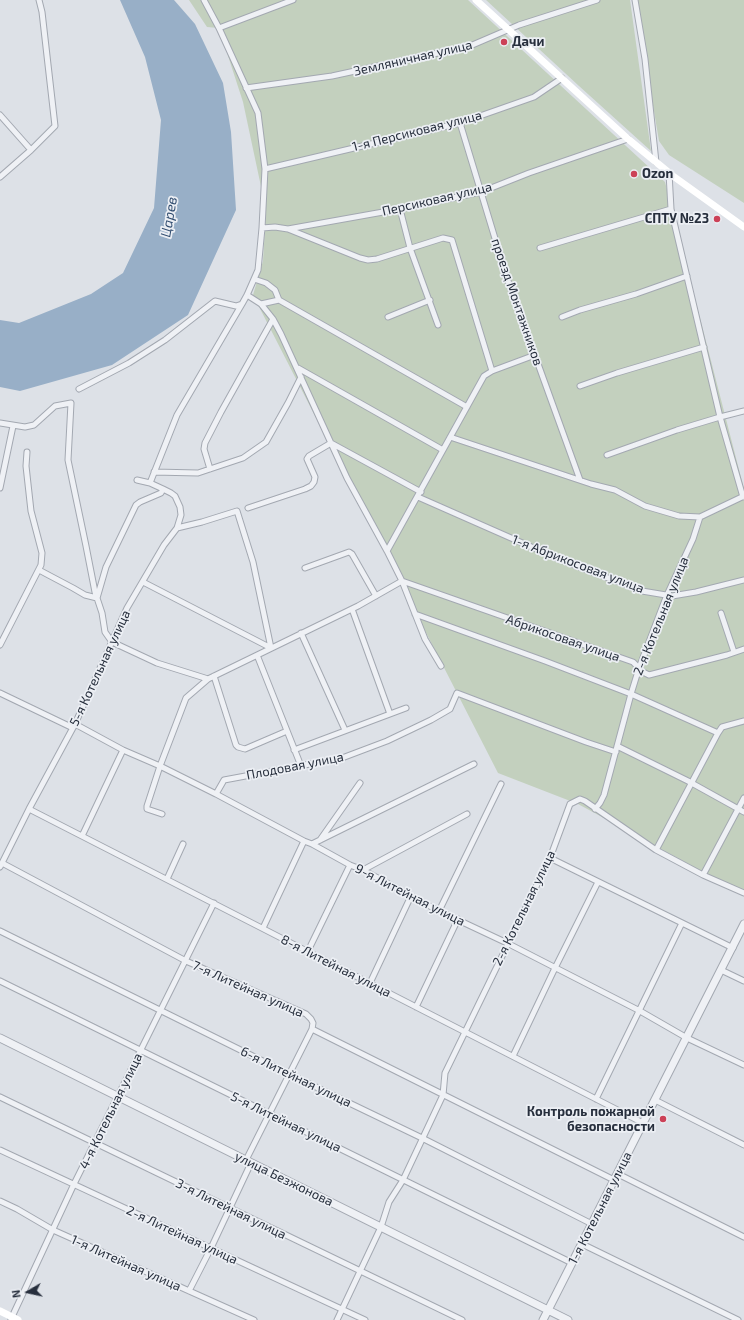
<!DOCTYPE html>
<html>
<head>
<meta charset="utf-8">
<style>
  body { margin:0 }
  #map { position:relative; width:744px; height:1320px; overflow:hidden; background:#dde1e7; font-family:"Exo 2",sans-serif }
  canvas { display:block }
  .north { position:absolute; left:8px; top:1272px; width:40px; height:40px; -webkit-text-stroke:3px #eceff4; paint-order:stroke; rotate:261deg; font-size:11px; font-weight:700; line-height:16px; text-align:center; color:#272f3d }
  .north::after { content:''; display:block; margin:auto; width:14px; height:18px; background:#272f3d; clip-path:polygon(50% 0,100% 100%,50% 72%,0 100%) }
</style>
</head>
<body>
<div id="map">
<canvas width="744" height="1320"></canvas>
<div class="north">N</div>
</div>
<script>
const ctx = document.querySelector('canvas').getContext('2d');
ctx.lineJoin = 'round';
function fill(path, color) { ctx.fillStyle = color; ctx.fill(path, 'evenodd'); }
const shape = rows => new Path2D(rows.map(r => 'M' + r).join(''));
function trace(path, color, width, dash) { ctx.strokeStyle = color; ctx.lineWidth = width; ctx.lineCap = dash ? 'butt' : 'round'; ctx.setLineDash(dash || []); ctx.stroke(path); }
function drawText(font, color, halo, rows, align = 'center') {
  ctx.font = font + ' "Exo 2",sans-serif'; ctx.lineWidth = 3.5; ctx.setLineDash([]); ctx.textBaseline = 'middle'; ctx.strokeStyle = halo; ctx.fillStyle = color; for (const [text, x, y, turn = 0] of rows) {
    ctx.save(); ctx.translate(x, y); ctx.rotate((+turn || 0) * Math.PI / 180); ctx.textAlign = isNaN(turn) ? turn : align; if (halo) ctx.strokeText(text, 0, 0); ctx.fillText(text, 0, 0); ctx.restore();
  }
}
fill(shape([
  [189,0,468,0,665,182,744,489,744,894,578,804,498,773,253,295,263,261,266,210,243,102,219,28,207,27],
  [486,0,630,0,651,151,579,86],
  [637,0,744,0,744,203,669,155,659,141,640,28]
]), '#c3d0be');
fill(shape([
  [120,0,174,0,195,24,223,83,231,132,236,210,188,315,112,365,20,391,0,387,0,320,19,323,91,294,123,273,154,208,161,120,145,57]
]), '#98afc7');
const minor = shape([
  [635,0,645,59,656,162],
  [219,28,293,0],
  [246,88,332,76,470,46,519,25,597,0],
  [0,115,31,150],
  [460,123,507,278,580,480],
  [265,169,460,123,534,97,562,78],
  [669,173,671,209,720,417,743,497],
  [0,177,31,150,55,126,42,12,39,0],
  [400,209,410,248,438,325],
  [262,228,275,227,288,229,360,258,368,260,377,259,443,238,452,240,492,371],
  [288,229,400,209,481,192,529,173,628,139],
  [540,248,671,209],
  [254,279,266,283,275,290,279,300],
  [247,295,261,304,273,319,281,334,347,478,387,551,402,581,425,639,441,666],
  [261,304,279,300,467,407],
  [388,317,430,300],
  [562,317,580,310,636,294,687,276],
  [298,368,443,450],
  [580,386,617,373,704,347],
  [79,389,129,363,165,340,215,301,236,306,242,304,247,295,258,270,262,228,265,169,258,113,219,28,204,0],
  [0,423,25,427,34,425,55,406,71,403,68,460,86,546,95,592,102,613,105,632,112,642,157,663,208,679],
  [450,437,591,484,615,490,645,506,679,516,700,517,744,496],
  [607,455,677,430,720,417,744,411],
  [210,469,204,449,205,443,221,412,273,319],
  [154,472,198,473,243,458,266,442,288,403,301,377],
  [137,480,150,483],
  [0,488,13,426],
  [163,489,150,483,177,415,242,304],
  [418,497,561,560,642,591,672,596,696,592,744,580],
  [248,508,305,489,311,486,314,482,315,477,307,459,309,456,331,443,421,492],
  [387,551,484,376,492,371,535,355],
  [305,568,349,552,352,554,376,596],
  [39,570,73,588,85,595,97,598,106,567,136,505,140,502,161,493,163,489,171,493,175,496,180,507,181,515,177,528],
  [402,581,633,662,643,672,649,675,727,655,744,649],
  [143,582,271,648],
  [352,609,390,714],
  [721,613,734,652],
  [415,614,545,661,631,694,718,733,722,727,744,721],
  [301,633,345,730],
  [0,645,41,565,42,553,31,511,26,466,27,452],
  [257,655,301,766],
  [214,676,236,745,238,747,245,749,287,731],
  [0,693,73,728],
  [75,724,123,750,160,766,216,794,304,841,312,844,350,865,363,870,439,911,507,943,640,1011,687,1038,744,1065],
  [617,746,688,781,744,812],
  [294,750,406,708],
  [216,794,224,780,342,758,387,741,431,720,450,709,457,693,586,742,616,752],
  [29,809,643,1123],
  [595,809,600,803,604,795,631,694,639,668,667,595,693,539,700,517],
  [162,814,147,809,147,806,160,766,186,698,208,679,358,606,402,581],
  [82,836,123,750],
  [320,840,360,783],
  [312,844,474,764],
  [656,850,718,733],
  [550,858,733,948],
  [2,863,186,961,306,1014,311,1019,313,1023,312,1029,614,1180],
  [0,867,29,809,75,724,127,608,164,545,177,528,202,522,237,511,253,562,271,648],
  [363,870,467,814],
  [703,875,744,798],
  [167,879,183,844],
  [439,911,501,784],
  [263,928,304,841],
  [0,931,289,1074,422,1138,592,1224],
  [308,951,350,865],
  [721,970,744,981],
  [0,981,572,1263],
  [370,983,411,896],
  [416,1007,458,919],
  [513,1056,555,968,598,882],
  [0,1097,462,1320],
  [596,1099,682,923],
  [655,1100,744,1145],
  [0,1150,365,1320],
  [246,1160,312,1029],
  [618,1174,744,1237],
  [0,1201,17,1209,53,1230,254,1320],
  [582,1244,738,1320],
  [189,1291,211,1248,251,1163],
  [11,1319,74,1184,214,903],
  [337,1320,381,1227,389,1202,403,1180,443,1095,445,1073,550,858,570,804,580,799,585,801,656,850,703,875,744,893]
]);
const tertiary = shape([
  [0,1038,568,1320],
  [543,1320,744,924]
]);
trace(minor, '#a3a8b1', 7);
trace(tertiary, '#a3a8b1', 9);
trace(minor, '#eff1f5', 5);
trace(tertiary, '#eff1f5', 7);
trace(shape([
  [476,0,628,139,673,176,744,227],
  [0,1311,18,1320]
]), '#fff', 7);
for (const [x, y, r, color] of [
  [504,42,4,"#cc4157"],
  [634,174,4,"#cc4157"],
  [717,219,4,"#cc4157"],
  [663,1119,4,"#cc4157"]
]) { const dot = new Path2D(); dot.arc(x, y, r, 0, 2 * Math.PI); ctx.fillStyle = color; ctx.fill(dot); trace(dot, '#eceff4', 1.5); }
drawText('bold 13px', '#272f3d', '#eceff4', [
  ["Дачи",512,42],
  ["Ozon",642,174],
  ["СПТУ №23",709,219,"right"],
  ["Контроль пожарной",655,1112,"right"],
  ["безопасности",655,1127,"right"]
], 'left');
drawText('13px', '#272f3d', '#eceff4', [
  ["Земляничная улица",413,58,-13],
  ["1-я Персиковая улица",417,131,-14],
  ["Персиковая улица",437,199,-13],
  ["проезд Монтажников",517,302,71],
  ["1-я Абрикосовая улица",578,564,21],
  ["2-я Котельная улица",661,616,-68],
  ["Абрикосовая улица",563,638,19],
  ["5-я Котельная улица",100,668,-65],
  ["Плодовая улица",295,766,-11],
  ["9-я Литейная улица",410,895,27],
  ["2-я Котельная улица",524,908,-64],
  ["8-я Литейная улица",336,966,27],
  ["7-я Литейная улица",248,989,24],
  ["6-я Литейная улица",296,1077,26],
  ["4-я Котельная улица",111,1111,-64],
  ["5-я Литейная улица",286,1122,26],
  ["улица Безжонова",284,1179,26],
  ["1-я Котельная улица",600,1208,-63],
  ["3-я Литейная улица",231,1209,26],
  ["2-я Литейная улица",182,1235,25],
  ["1-я Литейная улица",126,1263,24]
]);
drawText('italic 14px', '#314d70', '#eceff4', [
  ["Царев",169,217,-80]
]);
</script>
</body>
</html>
